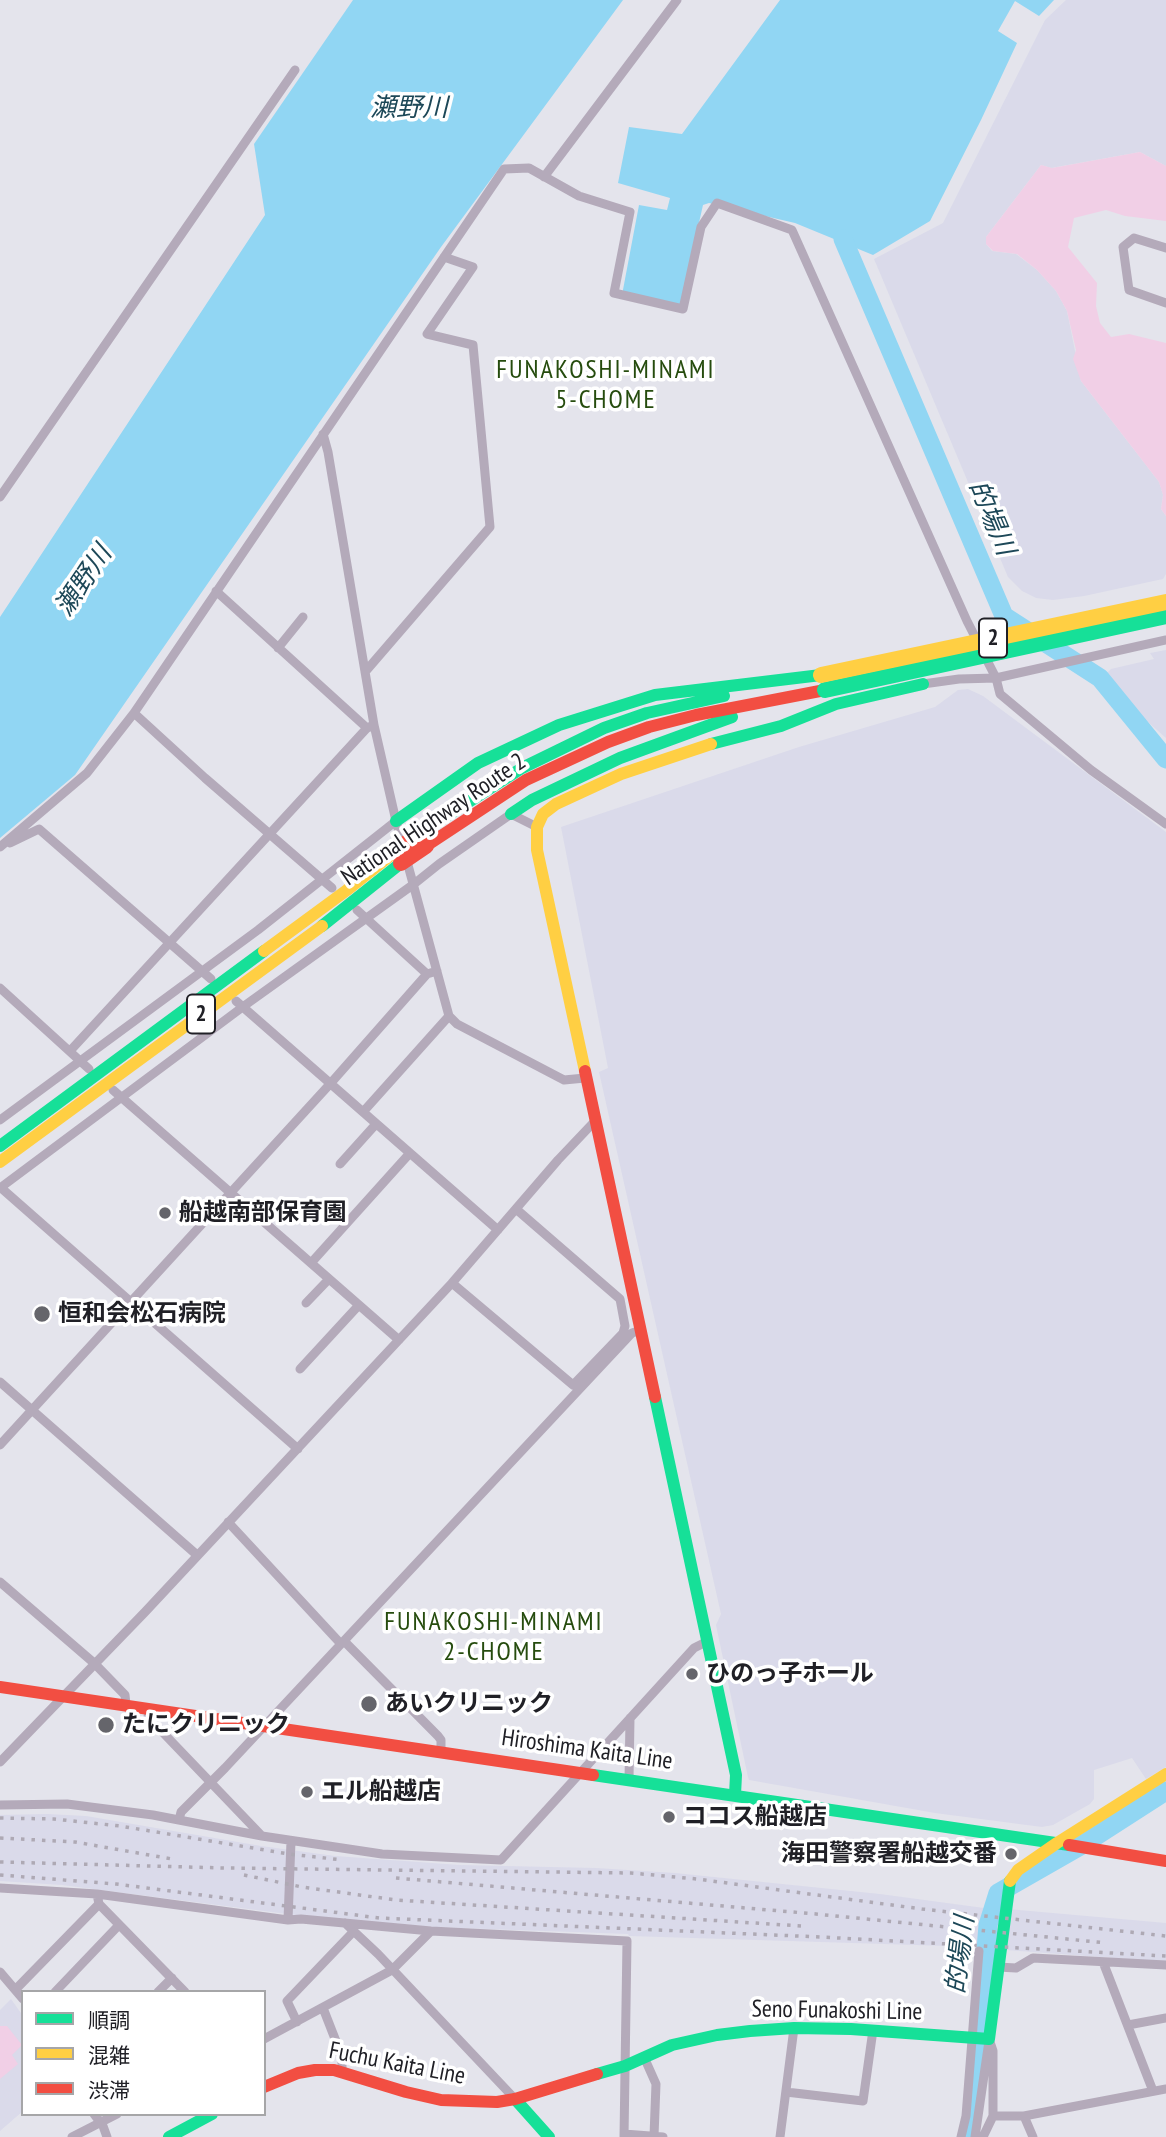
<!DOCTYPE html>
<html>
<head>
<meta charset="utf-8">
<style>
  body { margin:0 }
  #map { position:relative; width:1166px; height:2137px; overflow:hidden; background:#e4e4ec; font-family:"PT Sans Narrow","Noto Sans JP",sans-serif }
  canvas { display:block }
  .legend { position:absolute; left:21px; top:1990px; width:245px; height:126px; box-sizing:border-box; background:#fff; border:2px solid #a6a6a8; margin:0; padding:9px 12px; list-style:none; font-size:21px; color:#202026 }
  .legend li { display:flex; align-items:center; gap:14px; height:35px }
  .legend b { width:35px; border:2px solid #a6a6a8 }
</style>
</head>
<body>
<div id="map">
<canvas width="1166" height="2137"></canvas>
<ul class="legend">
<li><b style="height:9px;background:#16e098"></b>順調</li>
<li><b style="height:9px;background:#ffcf43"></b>混雑</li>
<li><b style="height:9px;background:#f24e42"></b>渋滞</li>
</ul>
</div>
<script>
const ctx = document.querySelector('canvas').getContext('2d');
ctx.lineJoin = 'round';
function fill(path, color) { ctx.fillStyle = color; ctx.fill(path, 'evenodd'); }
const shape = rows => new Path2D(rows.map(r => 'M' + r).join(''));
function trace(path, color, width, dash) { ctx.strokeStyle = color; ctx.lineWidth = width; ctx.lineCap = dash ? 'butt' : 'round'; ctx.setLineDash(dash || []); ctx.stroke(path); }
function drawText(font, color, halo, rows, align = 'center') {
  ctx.font = font + ' "PT Sans Narrow","Noto Sans JP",sans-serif'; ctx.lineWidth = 7; ctx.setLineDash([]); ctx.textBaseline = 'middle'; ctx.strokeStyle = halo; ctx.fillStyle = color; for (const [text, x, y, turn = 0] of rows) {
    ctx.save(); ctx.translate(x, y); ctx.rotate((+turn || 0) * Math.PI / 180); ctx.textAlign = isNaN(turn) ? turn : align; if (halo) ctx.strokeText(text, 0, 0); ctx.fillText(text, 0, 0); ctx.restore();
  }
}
fill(shape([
  [1066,0,1166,0,1166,166,1140,152,1051,168,1041,165,986,237,986,244,992,251,1016,254,1037,270,1056,291,1067,311,1081,381,1159,482,1163,495,1161,509,1166,516,1166,574,1163,579,1084,596,1053,600,1036,598,1022,591,1008,577,874,259,943,223,1045,20],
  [1166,650,1166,738,1106,685,1104,676,1111,669,1154,659,1150,653],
  [968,689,983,696,1166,832,1166,1767,1146,1779,1132,1758,1094,1770,1094,1799,1090,1804,1053,1825,1042,1827,935,1813,749,1780,748,1777,716,1625,721,1614,599,1072,608,1068,561,827,799,747,935,707,958,690],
  [47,1814,86,1816,261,1846,335,1856,460,1865,596,1868,675,1873,880,1894,984,1908,980,1947,629,1936,628,1934,433,1927,295,1915,62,1885,0,1881,0,1815],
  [996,1908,1166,1923,1166,1962,993,1949],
  [11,1999,23,2016,23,2111,0,2131,0,2010]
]), '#dadaea');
fill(shape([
  [1140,152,1166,166,1166,221,1125,216,1106,210,1074,218,1068,247,1097,283,1096,306,1100,323,1111,337,1129,334,1166,343,1166,516,1161,509,1163,495,1159,482,1081,381,1073,359,1076,350,1067,311,1056,291,1037,270,1017,254,993,251,986,244,986,237,1041,165,1052,168],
  [0,2026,7,2026,22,2045,12,2055,18,2064,0,2079]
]), '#f1cfe6');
fill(shape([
  [353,0,623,0,441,247,75,775,0,838,0,617,265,215,254,144],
  [780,0,1054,0,1039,16,1015,1,998,31,1017,43,981,120,930,221,873,255,795,223,709,203,703,205,680,307,622,295,639,205,667,210,670,198,618,183,629,127,682,134]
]), '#91d6f3');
trace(shape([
  [843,239,1004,616,1100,678,1166,759],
  [968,2137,973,2109,988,1925,998,1893,1082,1845,1166,1791]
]), '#91d6f3', 19);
trace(shape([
  [544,177,677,0],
  [1166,248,1134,238,1123,247,1129,290,1166,303],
  [323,434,328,452,374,725,396,821,449,1016,457,1024,564,1080,585,1078],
  [0,497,295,70],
  [216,591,367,728],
  [278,648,303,617],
  [365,672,490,527,473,345,427,334,473,267,444,257],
  [923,684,959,679,996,678,1166,640],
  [134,713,205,778,332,888],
  [10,843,39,829,211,979],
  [0,847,87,773,134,713,504,169,529,168,579,196,630,212,614,293,683,309,701,227,717,203,792,230,967,621,996,678,1000,694,1091,770,1166,824],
  [357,910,427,974],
  [0,988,89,1069],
  [236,1001,498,1230],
  [70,1051,367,728,374,725],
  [113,1090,399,1340],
  [363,1112,449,1016],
  [0,1120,258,930,396,821],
  [340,1164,376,1124],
  [0,1187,298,1449],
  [0,1188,244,1006,414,884,439,864,511,814,537,827],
  [311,1263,410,1153],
  [452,1283,573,1385,623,1333,625,1326,620,1299,516,1209],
  [306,1303,329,1279],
  [300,1369,359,1305],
  [0,1382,197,1555],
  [0,1445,330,1084,427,974,437,971],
  [228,1522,341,1644],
  [0,1582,94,1663,125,1695,126,1705],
  [344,1641,438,1736,441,1740,441,1752],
  [149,1709,148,1717,261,1835],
  [0,1762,145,1612,452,1283,558,1160,595,1121],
  [629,1780,630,1718],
  [0,1805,67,1804,153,1815,262,1836,382,1854,501,1860,694,1648,708,1641],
  [179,1820,181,1812,225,1768,632,1333,641,1330],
  [0,1888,97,1894,288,1920,301,1919,431,1931,627,1941,624,2137],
  [97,1894,99,1904,185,1992],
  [288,1920,291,1841],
  [345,1923,378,1954,515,2099],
  [1103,1962,1153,2091],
  [998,1967,1016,1968,1033,1958,1166,1965],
  [0,1972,23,1999],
  [16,1989,99,1904],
  [55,1992,119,1925],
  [158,1992,172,1978],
  [323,2008,339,2049,342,2062,342,2071],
  [297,2022,287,2001,353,1932],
  [1128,2025,1166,2018],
  [264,2039,392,1970,431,1931],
  [644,2057,656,2084,654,2136],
  [786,2092,863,2101,873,2030],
  [94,2114,103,2126,107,2137],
  [993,2116,1024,2116,1166,2089],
  [1024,2116,1033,2137],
  [624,2134,663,2137],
  [72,2137,117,2114],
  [780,2137,794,2028],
  [961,2137,966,2116,979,1951],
  [975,2137,989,2041],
  [983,2137,993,2116,993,2051,989,2039]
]), '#b4aaba', 9);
trace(shape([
  [711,744,781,726,836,704,923,684],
  [511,814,532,800,620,758,732,717],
  [396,821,478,763,559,725,655,695,821,675],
  [423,831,522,768,604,728,647,713,724,696],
  [322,926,401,863],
  [0,1146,264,951],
  [655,1397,736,1775,735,1795],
  [593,1775,1069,1845],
  [597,2074,625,2066,672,2045,717,2035,750,2031,794,2028,851,2029,989,2039,1010,1881],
  [515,2099,549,2137],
  [169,2137,212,2114]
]), '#16e098', 12);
trace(shape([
  [264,951,347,890,397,850],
  [585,1071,537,850,537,827,543,814,556,804,621,774,711,744],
  [0,1162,322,926],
  [1010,1881,1018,1870,1057,1843,1166,1774]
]), '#ffcf43', 12);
trace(shape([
  [426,846,526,780,608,742,649,727,696,715,825,690],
  [585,1071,655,1397],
  [0,1687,593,1775],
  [1069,1845,1166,1861],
  [264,2087,298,2073,315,2070,334,2070,406,2092,441,2100,497,2102,515,2099,597,2074]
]), '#f24e42', 12);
trace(shape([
  [0,1818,54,1819,120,1826,289,1854,343,1860],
  [0,1838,75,1842,172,1859],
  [0,1862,225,1868,631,1873,697,1879,922,1909,1166,1936],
  [0,1875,116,1884,379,1918,821,1937,1166,1956],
  [244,1875,302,1887,396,1900,801,1926],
  [396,1878,816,1914,1107,1943]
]), '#aea9b4', 3.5, [3.5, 7]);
trace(shape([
  [825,690,1166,616]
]), '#16e098', 16);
trace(shape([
  [821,675,1166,602]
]), '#ffcf43', 16);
trace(shape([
  [397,850,423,831],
  [401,863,426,846]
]), '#f24e42', 16);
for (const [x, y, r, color] of [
  [165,1213,7,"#65656b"],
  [42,1314,9,"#65656b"],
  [692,1674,7,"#65656b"],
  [369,1704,9,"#65656b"],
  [106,1725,9,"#65656b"],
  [307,1792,7,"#65656b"],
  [669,1817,7,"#65656b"],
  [1011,1854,7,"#65656b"]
]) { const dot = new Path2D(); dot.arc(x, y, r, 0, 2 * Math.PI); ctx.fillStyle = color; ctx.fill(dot); trace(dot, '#fff', 2.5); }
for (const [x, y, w] of [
  [993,638,28],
  [201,1014,28]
]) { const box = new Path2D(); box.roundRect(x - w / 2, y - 19.5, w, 39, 5); ctx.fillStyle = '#fff'; ctx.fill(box); trace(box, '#202026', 2); }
drawText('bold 23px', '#202026', null, [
  ["2",993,638],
  ["2",201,1014]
]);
drawText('24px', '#202026', '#fff', [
  ["National Highway Route 2",434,820,-34],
  ["Hiroshima Kaita Line",587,1750,8],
  ["Seno Funakoshi Line",837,2011,1],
  ["Fuchu Kaita Line",397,2064,11]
]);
drawText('bold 24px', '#202026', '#fff', [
  ["船越南部保育園",179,1213],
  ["恒和会松石病院",58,1314],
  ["ひのっ子ホール",706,1674],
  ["あいクリニック",385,1704],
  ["たにクリニック",122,1725],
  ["エル船越店",321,1792],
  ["ココス船越店",683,1817],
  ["海田警察署船越交番",997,1854,"right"]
], 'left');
drawText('italic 26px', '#1d4858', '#fff', [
  ["瀬野川",409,109],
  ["的場川",991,518,67],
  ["瀬野川",84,581,-56],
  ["的場川",961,1955,-83]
]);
ctx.letterSpacing = '2px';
drawText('26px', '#264c0e', '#fff', [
  ["FUNAKOSHI-MINAMI",606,371],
  ["5-CHOME",606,401],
  ["FUNAKOSHI-MINAMI",494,1623],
  ["2-CHOME",494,1653]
]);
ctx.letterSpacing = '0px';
</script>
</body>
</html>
